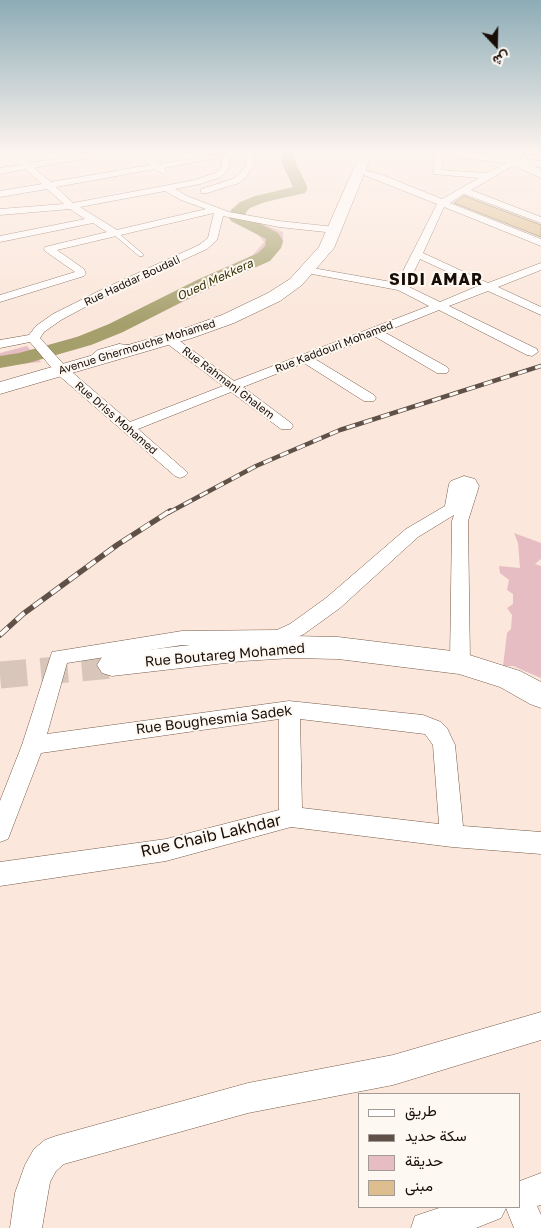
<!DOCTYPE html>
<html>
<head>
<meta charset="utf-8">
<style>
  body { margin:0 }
  #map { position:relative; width:541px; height:1228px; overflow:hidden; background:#fbe7db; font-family:"Golos Text",Vazirmatn,sans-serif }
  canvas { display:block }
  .legend { position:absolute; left:358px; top:1093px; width:162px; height:115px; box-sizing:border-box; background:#fef8f3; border:1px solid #a29a94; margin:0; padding:6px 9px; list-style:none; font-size:15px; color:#180d06 }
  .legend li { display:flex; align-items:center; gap:10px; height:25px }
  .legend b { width:25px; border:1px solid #a29a94 }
  .north { position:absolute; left:471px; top:20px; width:50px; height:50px; -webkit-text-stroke:4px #fef8f3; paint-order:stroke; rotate:159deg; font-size:14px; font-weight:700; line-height:20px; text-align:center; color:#180d06 }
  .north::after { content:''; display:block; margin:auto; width:18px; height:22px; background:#180d06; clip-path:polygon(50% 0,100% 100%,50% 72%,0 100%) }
</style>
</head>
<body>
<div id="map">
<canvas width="541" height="1228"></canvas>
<ul class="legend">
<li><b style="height:6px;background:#fff"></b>طريق</li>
<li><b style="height:6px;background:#5f5148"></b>سكة حديد</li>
<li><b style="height:14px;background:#e7bdc4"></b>حديقة</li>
<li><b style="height:14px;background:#dcbe8f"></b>مبنى</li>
</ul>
<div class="north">ش</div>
</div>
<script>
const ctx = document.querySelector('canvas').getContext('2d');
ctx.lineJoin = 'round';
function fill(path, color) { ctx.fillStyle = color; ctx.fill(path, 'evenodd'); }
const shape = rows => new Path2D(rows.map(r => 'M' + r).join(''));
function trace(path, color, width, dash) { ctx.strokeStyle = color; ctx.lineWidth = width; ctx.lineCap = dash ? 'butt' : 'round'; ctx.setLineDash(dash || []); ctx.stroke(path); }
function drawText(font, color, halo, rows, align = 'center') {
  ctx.font = font + ' "Golos Text",sans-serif'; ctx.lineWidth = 4; ctx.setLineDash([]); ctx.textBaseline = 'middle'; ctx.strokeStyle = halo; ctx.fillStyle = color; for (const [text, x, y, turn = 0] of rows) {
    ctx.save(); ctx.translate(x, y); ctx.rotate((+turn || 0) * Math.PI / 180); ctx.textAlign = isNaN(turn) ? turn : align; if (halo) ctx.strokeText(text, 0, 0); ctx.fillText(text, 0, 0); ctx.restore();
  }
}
fill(shape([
  [234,218,260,223,283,232,283,244,278,245,281,247,268,260,130,328,96,343,60,353,58,351,64,348,53,349,50,345,99,330,252,256,264,242,256,232],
  [27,346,41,362,0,366,0,353],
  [514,533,541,543,541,559,535,564,541,566,541,678,513,666,503,666,507,633,511,629,512,615,507,608,513,604,513,594,507,590,509,580,500,573,499,566,520,568,518,543]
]), '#e7bdc4');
fill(shape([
  [282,152,296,152,295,161,307,186,307,190,305,193,265,202,250,208,246,212,245,216,278,233,283,241,281,248,270,261,209,288,123,332,91,345,28,363,0,368,0,356,19,353,77,337,109,324,197,280,258,253,265,246,266,239,231,221,229,218,231,210,240,202,255,196,293,187,281,161,282,152]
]), '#a49f6b');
const building = shape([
  [464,196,541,225,541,237,454,203,464,196]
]);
fill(building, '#dcbe8f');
trace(building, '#948266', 1);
trace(shape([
  [0,675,112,665]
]), '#d9c6bb', 27, [27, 14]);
const lane = shape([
  [529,152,536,152,528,156,522,164,518,164,524,154,529,152],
  [113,232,117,232,143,254,143,256,139,256,113,234,113,232],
  [119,344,136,346,139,348,136,350,119,348,102,352,87,364,82,363,98,350,119,344]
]);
const street = shape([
  [8,152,17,152,30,163,97,152,118,152,34,168,51,182,150,165,134,152,144,152,159,164,233,152,228,170,221,177,200,184,175,189,187,196,229,212,279,221,335,227,340,230,335,233,279,227,223,216,217,240,207,249,113,292,61,320,44,332,40,338,66,367,130,422,223,386,165,342,163,339,165,336,173,336,234,381,429,306,398,290,307,273,302,270,307,267,397,283,437,204,356,172,360,169,380,174,442,199,479,178,433,174,435,155,426,152,456,152,541,161,541,167,516,164,471,190,541,217,541,223,464,194,450,203,541,239,541,246,444,207,423,253,488,283,541,263,541,270,498,287,541,307,541,315,488,291,449,306,537,349,538,352,532,356,527,355,439,310,384,332,447,367,449,370,447,373,437,373,374,336,315,359,374,395,376,398,374,401,364,401,304,363,243,387,291,423,293,426,291,429,281,429,231,392,138,429,188,473,185,476,180,478,175,476,56,373,30,342,0,348,0,340,29,335,36,326,53,314,105,288,199,245,208,238,214,213,57,250,84,269,86,274,84,276,0,302,0,295,75,272,45,251,44,249,45,247,107,232,93,223,0,242,0,236,85,219,70,209,0,215,0,209,64,204,47,189,0,197,0,191,42,184,26,169,0,174,0,168,21,165,8,152],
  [443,156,506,163,487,173,441,170,443,156],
  [223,157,220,169,215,173,195,180,73,203,56,187,155,169,163,174,167,171,164,168,223,157],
  [165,191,181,200,206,209,117,230,80,207,165,191],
  [420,259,478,286,440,302,407,286,420,259],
  [247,152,255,152,254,165,247,176,239,183,207,193,201,193,201,189,233,179,241,172,246,165,247,152],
  [464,476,475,479,479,486,468,521,470,663,467,668,460,671,453,668,450,663,452,521,454,515,418,537,340,608,304,634,289,641,271,646,182,645,67,663,47,734,289,701,423,715,441,722,447,728,455,745,463,826,541,832,541,854,452,847,291,827,166,861,0,886,0,862,166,839,279,810,279,719,41,753,8,839,0,842,0,801,22,745,52,652,182,631,277,630,290,624,326,598,406,529,445,506,449,484,451,481,464,476],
  [300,719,425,734,433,745,439,824,302,808,300,719],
  [541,1012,541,1040,393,1085,248,1113,64,1164,56,1171,50,1182,42,1228,10,1228,15,1193,25,1165,34,1149,45,1140,56,1136,248,1083,393,1055,541,1012],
  [541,1173,541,1205,537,1206,541,1215,541,1228,514,1228,506,1208,501,1218,476,1228,411,1228,415,1216,442,1207,520,1207,520,1181,541,1173]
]);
const secondary = shape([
  [292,636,338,637,460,652,520,671,541,682,541,708,530,704,500,687,459,674,338,659,292,658,243,661,112,676,102,673,97,665,102,657,112,654,243,639,292,636]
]);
const primary = shape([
  [361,152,373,152,334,248,302,285,280,301,234,323,192,338,0,394,0,382,180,330,222,315,268,293,290,279,319,247,361,152],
  [484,152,501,152,541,169,541,178,484,152]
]);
trace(lane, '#775c49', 1);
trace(street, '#775c49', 1);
trace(secondary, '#775c49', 1);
trace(primary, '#775c49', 1);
fill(lane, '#fff');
fill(street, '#fff');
fill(secondary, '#fff');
fill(primary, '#fff');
const railFar1 = shape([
  [168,513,256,466,340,430,541,366]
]);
const rail = shape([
  [0,635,23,614,117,545,170,511]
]);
trace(railFar1, '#5f5148', 4.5);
trace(rail, '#5f5148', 5.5);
trace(railFar1, '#fef8f3', 3, [9]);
trace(rail, '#fef8f3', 4, [11]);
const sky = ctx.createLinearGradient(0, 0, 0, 324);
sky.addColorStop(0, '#8dacb6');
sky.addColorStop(0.47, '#fdf4ef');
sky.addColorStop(1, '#fdf4ef00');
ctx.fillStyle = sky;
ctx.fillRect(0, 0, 541, 324);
drawText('11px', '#180d06', '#fef8f3', [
  ["Rue Haddar Boudali",132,281,-25],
  ["Avenue Ghermouche Mohamed",137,347,-17],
  ["Rue Kaddouri Mohamed",334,347,-21],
  ["Rue Rahmani Ghalem",228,383,37],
  ["Rue Driss Mohamed",116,418,41]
]);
drawText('italic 12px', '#383407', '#fef8f3', [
  ["Oued Mekkera",215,280,-25]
]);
drawText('14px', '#180d06', '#fef8f3', [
  ["Rue Boutareg Mohamed",225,655,-5],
  ["Rue Boughesmia Sadek",214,720,-7]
]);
ctx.letterSpacing = '1px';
drawText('bold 16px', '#180d06', '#fef8f3', [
  ["SIDI AMAR",436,280]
]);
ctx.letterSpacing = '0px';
drawText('16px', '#180d06', '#fef8f3', [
  ["Rue Chaib Lakhdar",211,836,-13]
]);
</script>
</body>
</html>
